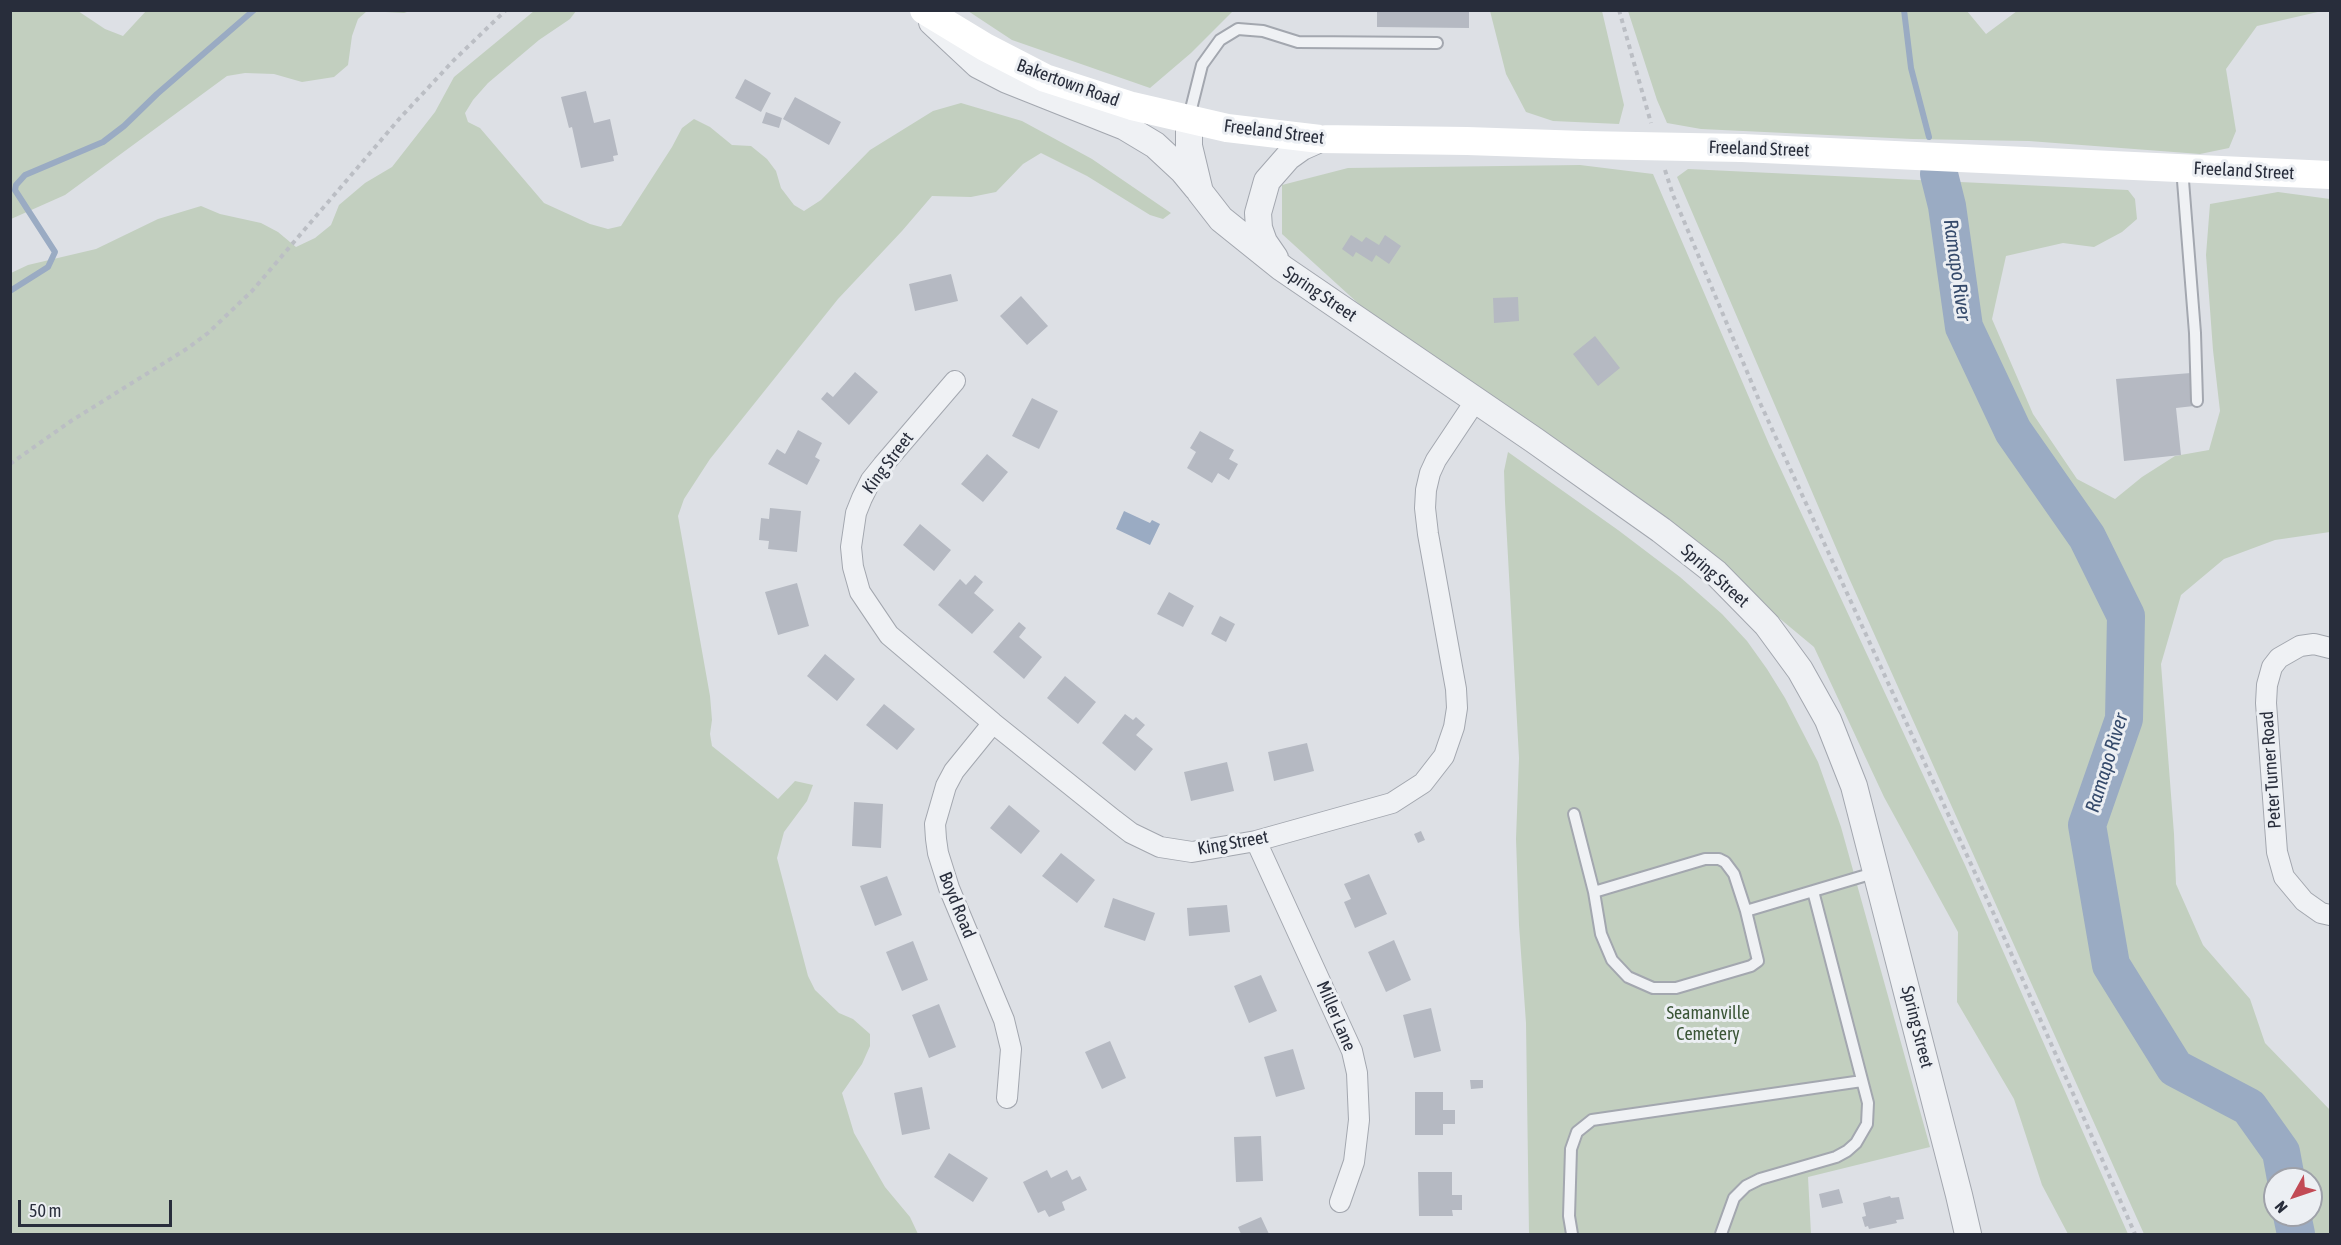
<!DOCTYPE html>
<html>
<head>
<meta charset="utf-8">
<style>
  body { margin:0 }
  #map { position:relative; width:2341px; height:1245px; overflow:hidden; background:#dde0e5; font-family:"Asap Condensed",sans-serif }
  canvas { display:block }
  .frame { position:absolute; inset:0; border:12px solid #282d3b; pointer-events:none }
  .north { position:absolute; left:2263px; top:1167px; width:60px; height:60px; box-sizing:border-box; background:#eceff3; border:2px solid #9ea1a9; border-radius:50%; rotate:230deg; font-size:16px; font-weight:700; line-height:24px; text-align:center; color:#282d3b }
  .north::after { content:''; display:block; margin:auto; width:21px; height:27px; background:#c24a55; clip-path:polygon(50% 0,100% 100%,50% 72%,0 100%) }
  .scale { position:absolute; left:18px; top:1200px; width:154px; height:27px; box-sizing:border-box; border:3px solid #282d3b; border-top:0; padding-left:8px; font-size:18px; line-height:21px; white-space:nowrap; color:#282d3b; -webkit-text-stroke:4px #eceff3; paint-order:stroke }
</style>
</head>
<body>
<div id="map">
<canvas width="2341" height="1245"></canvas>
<div class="frame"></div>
<div class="north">N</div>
<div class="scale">50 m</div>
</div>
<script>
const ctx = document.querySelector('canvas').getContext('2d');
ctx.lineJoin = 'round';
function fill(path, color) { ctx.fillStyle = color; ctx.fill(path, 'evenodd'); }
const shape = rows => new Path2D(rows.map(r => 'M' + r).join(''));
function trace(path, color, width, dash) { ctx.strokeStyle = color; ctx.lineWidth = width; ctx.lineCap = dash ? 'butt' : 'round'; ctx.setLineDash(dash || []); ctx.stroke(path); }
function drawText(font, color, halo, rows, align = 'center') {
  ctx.font = font + ' "Asap Condensed",sans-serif'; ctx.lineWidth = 6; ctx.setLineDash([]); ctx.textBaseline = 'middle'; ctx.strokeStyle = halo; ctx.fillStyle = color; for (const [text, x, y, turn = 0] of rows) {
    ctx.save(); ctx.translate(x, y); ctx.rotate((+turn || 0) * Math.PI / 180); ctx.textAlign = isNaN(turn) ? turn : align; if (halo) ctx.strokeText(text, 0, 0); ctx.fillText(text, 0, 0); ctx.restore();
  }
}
fill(shape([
  [11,10,78,11,105,29,123,36,146,11,410,11,404,13,367,11,358,19,352,36,348,65,334,77,302,82,274,74,245,73,227,76,65,195,11,219],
  [534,11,576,11,570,19,539,40,488,83,473,100,465,113,468,122,480,128,544,203,590,224,608,229,621,226,672,147,682,128,694,119,710,127,732,145,751,146,767,159,776,171,781,188,794,205,804,211,821,200,870,150,933,111,961,103,1022,121,1092,159,1171,213,1163,219,1150,215,1087,176,1041,153,1023,164,996,192,971,197,932,196,902,231,838,299,710,459,684,499,678,516,710,696,712,720,710,734,712,746,778,799,795,781,813,785,807,801,784,832,777,858,808,976,815,990,839,1013,853,1019,870,1034,870,1046,862,1064,842,1093,854,1133,885,1187,910,1217,918,1234,11,1234,11,273,28,265,96,249,158,219,201,206,220,214,261,223,278,232,296,247,315,238,331,225,339,205,365,183,392,167,435,112,454,77],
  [968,11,1233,11,1191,53,1150,88,1012,40],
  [1490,11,1602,11,1624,105,1619,124,1553,121,1526,112,1506,74],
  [1628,11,1967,11,1986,34,2017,11,2322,11,2257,26,2226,69,2236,131,2229,148,2200,154,2029,141,1912,139,1701,129,1667,123,1657,100],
  [1580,165,1653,174,1769,444,1965,865,2128,1234,2068,1234,2042,1185,2014,1099,1957,1002,1958,932,1884,797,1814,647,1612,479,1371,315,1282,234,1282,185,1348,168],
  [1688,169,2128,190,2135,199,2137,219,2122,232,2094,247,2063,243,2006,256,1992,319,2033,414,2077,479,2115,499,2142,477,2175,456,2209,450,2220,411,2213,350,2206,255,2210,204,2278,192,2330,199,2330,532,2275,540,2224,559,2181,595,2161,664,2174,834,2176,884,2203,945,2250,999,2265,1043,2330,1110,2330,1234,2144,1234,1849,578,1677,177],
  [2275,1179,2311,1179,2311,1215,2275,1215],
  [1508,452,1618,530,1680,577,1722,614,1747,641,1767,669,1785,698,1818,762,1841,827,1930,1147,1808,1177,1811,1234,1529,1234,1526,1023,1519,925,1516,839,1519,758,1505,502,1504,471]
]), '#c2cfbf');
fill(shape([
  [1124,511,1150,523,1152,520,1160,524,1150,545,1116,529]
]), '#9aabc3');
trace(shape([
  [1904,10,1911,68,1929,137],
  [10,291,48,267,55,252,15,190,16,185,25,175,103,142,124,126,157,94,254,10]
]), '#9aabc3', 6);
trace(shape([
  [1939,174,1947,206,1964,327,2013,431,2087,537,2126,616,2124,719,2087,825,2111,965,2175,1068,2249,1107,2281,1152,2286,1179],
  [2292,1215,2296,1234]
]), '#9aabc3', 38);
fill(shape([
  [1377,10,1469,10,1469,28,1377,27],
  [745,79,771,93,761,112,735,98],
  [586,91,594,123,610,119,618,155,613,156,614,161,581,168,572,127,569,128,561,97],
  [795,97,841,122,829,145,783,119],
  [766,112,782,118,779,128,762,123],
  [1351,235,1362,242,1366,237,1379,245,1385,235,1401,246,1389,264,1376,255,1372,262,1356,252,1353,257,1342,249],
  [951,274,958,301,915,311,909,284],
  [1021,296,1048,326,1027,345,1000,316],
  [1518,297,1519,321,1494,323,1493,298],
  [1595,336,1620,368,1598,386,1573,354],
  [855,372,878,392,849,425,821,399,827,392,833,397],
  [2191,373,2194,406,2176,408,2181,455,2124,461,2116,379],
  [1032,398,1058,411,1039,449,1012,436],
  [798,430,822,443,815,457,820,460,807,485,768,464,777,449,785,454],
  [1200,431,1234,450,1229,459,1238,464,1229,480,1218,473,1212,483,1187,468,1196,452,1190,448],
  [987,454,1008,472,983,502,961,484],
  [770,508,801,511,797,552,768,549,769,541,759,540,761,518,769,519],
  [920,524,951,550,934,571,903,545],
  [975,575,983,582,974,593,994,610,972,634,938,605,960,579,966,585],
  [797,583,809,626,778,635,765,592],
  [1169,592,1194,606,1183,627,1157,614],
  [1220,616,1235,624,1226,642,1211,634],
  [1019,622,1026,628,1019,637,1042,657,1024,679,993,652],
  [825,654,855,679,837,701,807,676],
  [1065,676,1096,702,1078,724,1047,698],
  [884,704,915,729,897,750,866,725],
  [1125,714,1133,720,1136,717,1145,725,1136,735,1153,749,1135,771,1102,743],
  [1307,743,1314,771,1274,781,1268,752],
  [1227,762,1234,791,1191,801,1184,772],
  [854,802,883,804,881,848,852,846],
  [1009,805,1040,831,1021,854,990,828],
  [1421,831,1425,840,1418,843,1414,834],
  [1061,853,1095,880,1077,903,1042,876],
  [1369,874,1387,914,1355,928,1344,902,1351,899,1344,884],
  [887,876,902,915,875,926,860,886],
  [1113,898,1155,913,1145,941,1104,927],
  [1227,905,1230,932,1189,936,1187,908],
  [1394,940,1411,980,1386,992,1368,952],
  [913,941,928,980,902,991,886,952],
  [1261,975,1277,1011,1249,1023,1234,986],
  [939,1004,956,1047,929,1058,912,1015],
  [1431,1008,1441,1051,1414,1058,1403,1015],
  [1110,1041,1126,1078,1102,1089,1085,1052],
  [1293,1049,1305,1089,1276,1097,1264,1057],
  [1470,1080,1483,1080,1483,1088,1471,1089],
  [922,1087,930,1129,902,1135,894,1093],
  [1415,1092,1443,1092,1443,1110,1455,1110,1455,1124,1443,1124,1443,1135,1415,1135],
  [1261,1136,1263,1181,1236,1182,1234,1137],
  [949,1153,988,1178,973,1202,934,1177],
  [1047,1170,1051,1178,1067,1170,1072,1180,1080,1176,1087,1190,1062,1202,1065,1210,1049,1217,1045,1210,1038,1213,1023,1182],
  [1418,1172,1452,1172,1452,1195,1462,1195,1462,1210,1452,1210,1453,1216,1419,1216],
  [1839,1189,1843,1203,1822,1208,1819,1194],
  [1890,1196,1891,1198,1899,1197,1904,1219,1896,1220,1897,1223,1869,1229,1868,1226,1865,1227,1862,1217,1866,1216,1863,1203],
  [1261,1217,1269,1234,1241,1234,1238,1227]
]), '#b5b9c2');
const service = shape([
  [1189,117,1202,65,1220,40,1238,29,1263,31,1298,42,1437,43],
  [2182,168,2195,333,2197,401],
  [1574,814,1594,892,1601,934,1612,960,1628,977,1653,988,1676,988,1751,966,1758,961,1746,911,1734,874,1725,862,1719,859,1705,859,1594,892],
  [1746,911,1877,872],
  [1572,1234,1569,1216,1571,1149,1577,1132,1592,1120,1862,1081],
  [1721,1234,1734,1198,1746,1186,1760,1179,1836,1157,1847,1151,1856,1143,1867,1124,1868,1103,1813,891]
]);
const minor = shape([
  [955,381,883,465,871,480,862,498,856,513,851,547,853,567,860,592,889,635,993,723,1114,820,1131,833,1160,847,1192,852,1256,841,1392,803,1423,783,1444,756,1454,727,1457,708,1456,689,1428,534,1425,508,1426,490,1430,473,1436,460,1476,400],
  [2330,648,2314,644,2300,646,2279,658,2272,667,2267,685,2266,703,2277,852,2284,877,2304,901,2321,913,2330,915],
  [993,723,954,771,946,786,935,824,936,839,938,853,949,888,1004,1020,1011,1049,1007,1098],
  [1256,841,1352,1051,1357,1073,1359,1120,1354,1162,1340,1202]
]);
const tertiary = shape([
  [932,22,978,65,1007,80,1125,127,1155,145,1183,171,1197,188],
  [1189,120,1189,146,1200,192,1221,219,1282,268,1534,440,1661,530,1716,573,1767,625,1800,670,1828,720,1854,786,1959,1195,1968,1234],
  [1275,258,1264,242,1259,228,1258,213,1267,181,1288,157,1302,147,1320,139]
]);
trace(service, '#a3a7af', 14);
trace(minor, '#a3a7af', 22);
trace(tertiary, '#a3a7af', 28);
trace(shape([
  [1619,10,1651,123],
  [1665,170,1673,195,1761,405,1992,910,2135,1234],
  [10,464,71,421,188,348,208,333,252,291,400,118,454,60,506,10]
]), '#bbbec4', 4, [4.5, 4.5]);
trace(service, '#eff1f4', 10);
trace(minor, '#eff1f4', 20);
trace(tertiary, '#eff1f4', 26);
trace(shape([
  [924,10,985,47,1045,78,1132,106,1227,128,1320,139,1467,141,1584,145],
  [1742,148,2330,175]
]), '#fff', 28);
trace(shape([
  [1584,145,1742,148]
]), '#fff', 28);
drawText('18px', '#282d3b', '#eceff3', [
  ["Bakertown Road",1068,83,20],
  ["Freeland Street",1274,132,7],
  ["Freeland Street",1759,149,2],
  ["Freeland Street",2244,171,3],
  ["Spring Street",1320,294,34],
  ["King Street",888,463,-53],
  ["Spring Street",1715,576,42],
  ["Peter Turner Road",2271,770,-94],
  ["King Street",1233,843,-10],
  ["Boyd Road",957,905,68],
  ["Miller Lane",1336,1016,67],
  ["Spring Street",1917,1027,76]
]);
drawText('18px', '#3a5536', '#eceff3', [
  ["Seamanville",1708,1013],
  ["Cemetery",1708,1034]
]);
drawText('italic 20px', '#354a6b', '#eceff3', [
  ["Ramapo River",1957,270,82],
  ["Ramapo River",2107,763,-73]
]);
</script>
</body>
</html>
